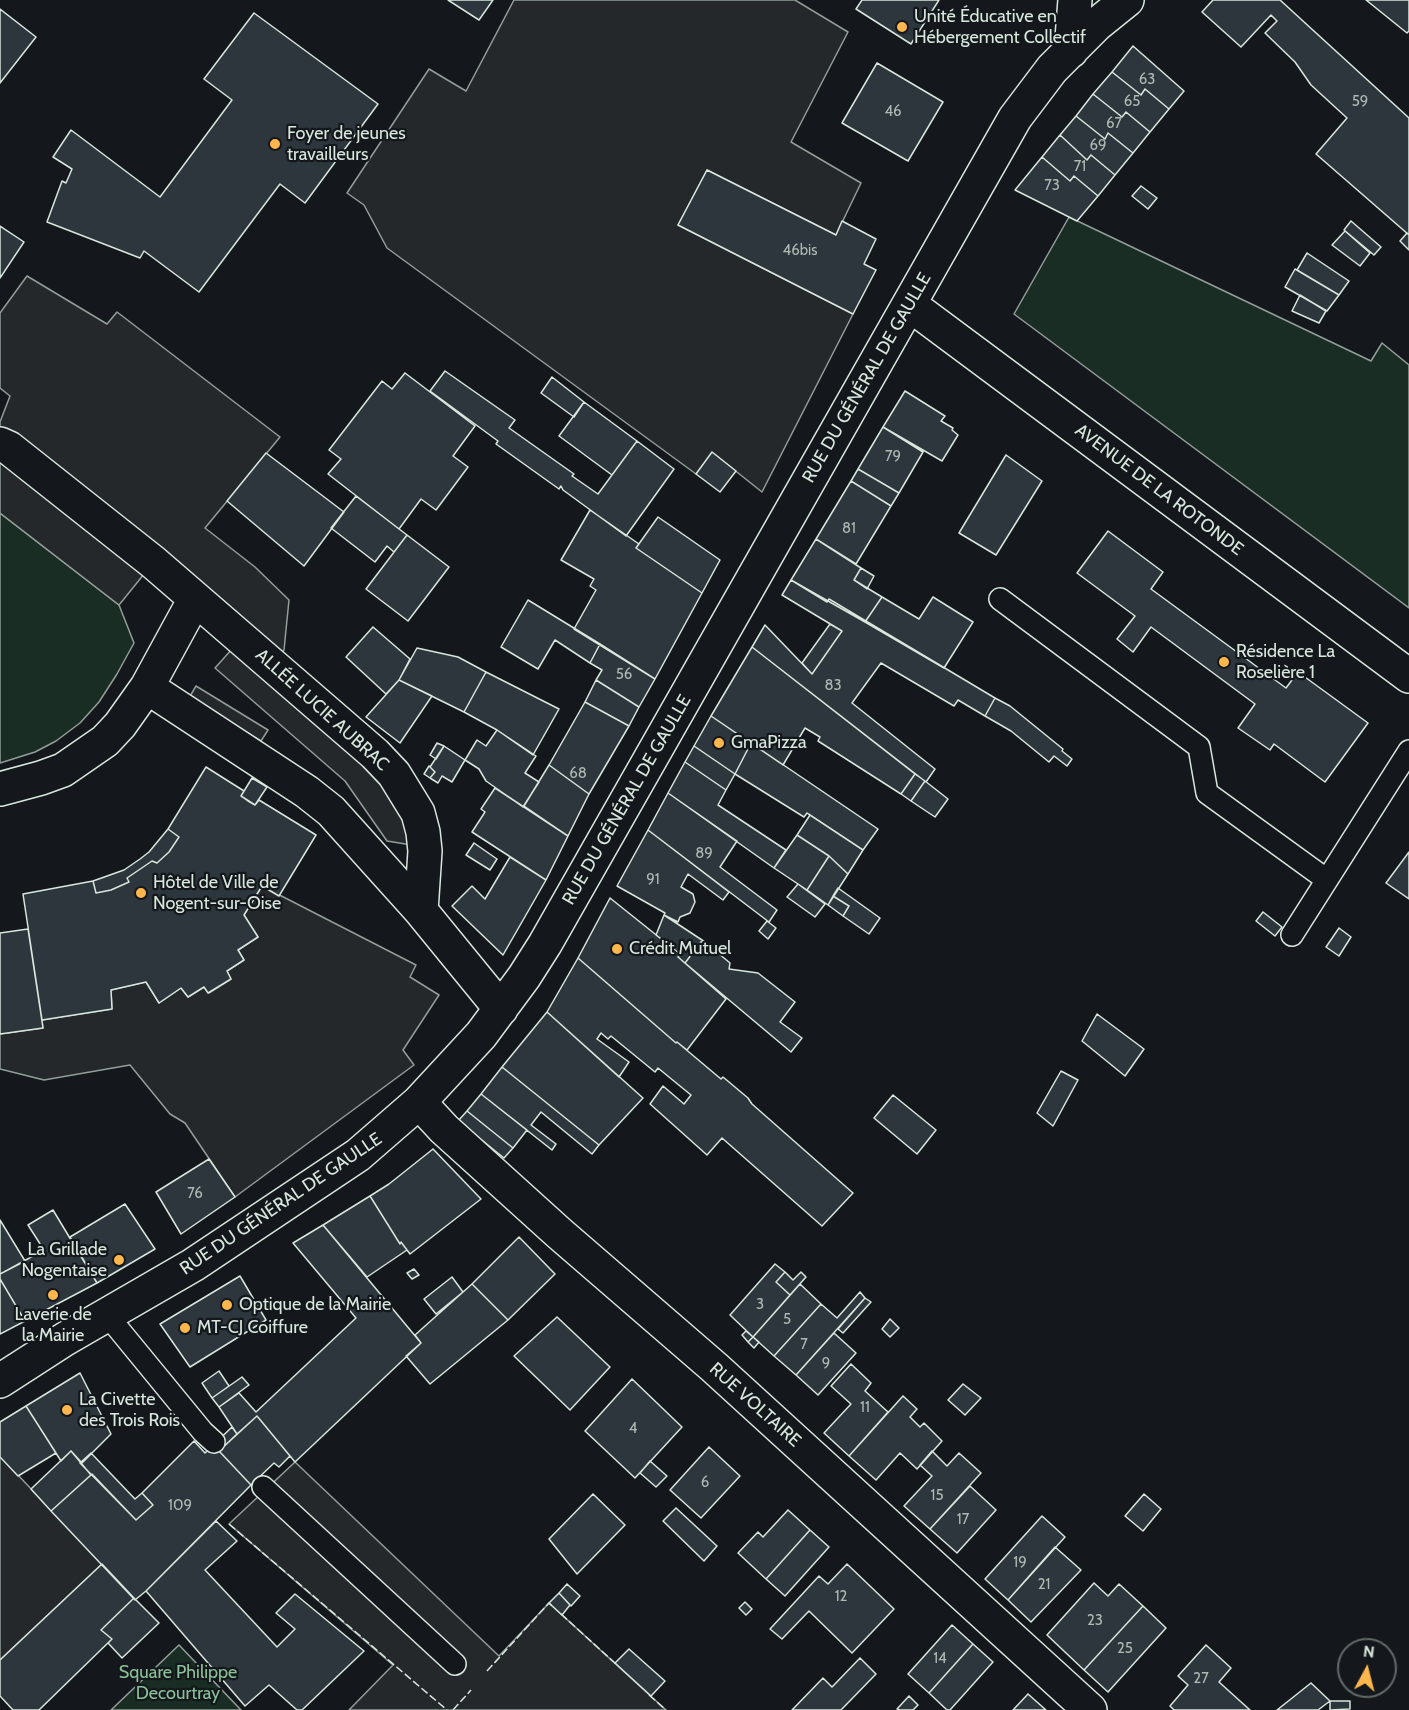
<!DOCTYPE html>
<html>
<head>
<meta charset="utf-8">
<style>
  body { margin:0 }
  #map { position:relative; width:1409px; height:1710px; overflow:hidden; background:#14181c; font-family:Cabin,sans-serif }
  canvas { display:block }
  .north { position:absolute; left:1337px; top:1638px; width:60px; height:60px; box-sizing:border-box; background:#14181c; border:2px solid #626a69; border-radius:50%; rotate:7deg; font-size:16px; font-weight:700; line-height:24px; text-align:center; color:#d8e6dc }
  .north::after { content:''; display:block; margin:auto; width:21px; height:27px; background:#ffb74d; clip-path:polygon(50% 0,100% 100%,50% 72%,0 100%) }
</style>
</head>
<body>
<div id="map">
<canvas width="1409" height="1710"></canvas>
<div class="north">N</div>
</div>
<script>
const ctx = document.querySelector('canvas').getContext('2d');
ctx.lineJoin = 'round';
function fill(path, color) { ctx.fillStyle = color; ctx.fill(path, 'evenodd'); }
const shape = rows => new Path2D(rows.map(r => 'M' + r).join(''));
function trace(path, color, width, dash) { ctx.strokeStyle = color; ctx.lineWidth = width; ctx.lineCap = dash ? 'butt' : 'round'; ctx.setLineDash(dash || []); ctx.stroke(path); }
function drawText(font, color, halo, rows, align = 'center') {
  ctx.font = font + ' Cabin,sans-serif'; ctx.lineWidth = 4.5; ctx.setLineDash([]); ctx.textBaseline = 'middle'; ctx.strokeStyle = halo; ctx.fillStyle = color; for (const [text, x, y, turn = 0] of rows) {
    ctx.save(); ctx.translate(x, y); ctx.rotate((+turn || 0) * Math.PI / 180); ctx.textAlign = isNaN(turn) ? turn : align; if (halo) ctx.strokeText(text, 0, 0); ctx.fillText(text, 0, 0); ctx.restore();
  }
}
const green = shape([
  [1069,217,1371,361,1382,343,1409,365,1409,608,1014,314,1069,217],
  [0,513,119,605,134,643,117,674,99,702,80,723,56,741,35,752,0,763,0,513],
  [179,1645,241,1710,111,1710,179,1645]
]);
fill(green, '#1a2d24');
trace(green, '#939e99', 1.5);
const parking = shape([
  [514,0,795,0,848,32,791,142,861,183,836,235,707,170,678,225,853,314,762,492,713,453,696,474,387,248,364,205,347,193,429,69,466,91,514,0],
  [27,276,107,324,117,312,280,437,205,528,255,567,289,600,284,650,271,664,375,754,424,847,387,841,345,781,215,668,241,639,153,563,119,605,0,513,0,422,10,396,0,388,0,313,27,276],
  [196,686,268,730,261,741,189,698,196,686],
  [262,886,416,965,410,977,439,995,403,1050,414,1065,235,1197,185,1123,170,1114,130,1065,44,1080,0,1069,0,1034,43,1028,42,1020,112,1009,111,990,146,982,159,1003,181,988,188,997,204,987,209,993,231,979,227,971,244,960,238,950,258,937,244,915,262,886],
  [0,1456,102,1564,0,1660,0,1456],
  [295,1462,499,1656,549,1603,666,1710,349,1710,393,1665,229,1524,295,1462]
]);
fill(parking, '#24282b');
trace(parking, '#939e99', 1.5);
const building = shape([
  [448,0,493,0,479,20,448,0],
  [862,0,939,0,911,44,856,9,862,0],
  [1213,0,1280,0,1409,118,1409,235,1316,154,1347,118,1311,85,1295,62,1265,33,1277,21,1271,15,1241,47,1202,12,1213,0],
  [1366,0,1409,0,1409,31,1407,33,1366,0],
  [0,9,36,37,0,83,0,9],
  [254,13,378,104,305,203,280,184,199,292,144,251,140,258,47,222,62,181,66,183,72,169,53,157,71,130,160,197,232,100,204,79,254,13],
  [1133,46,1184,91,1169,109,1145,89,1141,95,1112,72,1133,46],
  [877,63,943,102,908,161,842,123,877,63],
  [1112,72,1141,95,1145,89,1169,109,1150,132,1126,112,1122,117,1093,94,1112,72],
  [1093,94,1122,117,1126,112,1150,132,1133,153,1108,133,1105,139,1076,116,1093,94],
  [1076,116,1105,139,1108,133,1133,153,1115,175,1091,155,1087,160,1060,135,1076,116],
  [1060,135,1087,160,1091,155,1115,175,1098,196,1074,176,1070,181,1042,157,1060,135],
  [1042,157,1070,181,1074,176,1098,196,1077,221,1015,190,1042,157],
  [707,170,836,235,842,221,876,239,864,264,876,270,853,314,678,225,707,170],
  [1141,186,1157,198,1148,209,1132,196,1141,186],
  [1351,221,1381,247,1374,255,1344,230,1351,221],
  [0,226,24,242,0,278,0,226],
  [1345,231,1370,253,1360,266,1332,245,1345,231],
  [1407,233,1409,235,1409,250,1400,241,1407,233],
  [1307,253,1349,281,1339,295,1297,270,1307,253],
  [1295,269,1339,295,1327,311,1285,287,1295,269],
  [1300,295,1326,311,1319,323,1292,311,1300,295],
  [445,371,515,420,509,428,574,474,572,476,598,494,637,441,674,469,626,536,563,490,561,486,559,489,496,444,498,441,430,391,445,371],
  [405,373,475,426,453,456,468,467,436,510,421,499,399,529,328,474,341,459,329,450,382,381,392,389,405,373],
  [552,377,584,402,574,417,541,393,552,377],
  [905,391,945,416,941,421,953,428,952,430,958,435,942,461,883,427,905,391],
  [584,402,637,441,612,475,559,436,584,402],
  [883,427,923,452,899,493,858,469,883,427],
  [712,452,736,471,720,492,696,474,712,452],
  [266,453,344,512,304,566,227,501,266,453],
  [1006,455,1042,481,996,555,959,533,1006,455],
  [858,469,899,493,891,506,851,481,858,469],
  [851,481,891,506,856,564,816,539,851,481],
  [356,496,407,535,394,552,387,546,375,562,331,528,356,496],
  [590,510,639,544,636,548,702,593,655,679,574,629,596,590,590,586,594,579,561,560,590,510],
  [658,517,720,560,702,593,636,548,658,517],
  [1108,531,1163,572,1151,589,1286,688,1298,672,1368,723,1325,782,1274,744,1270,750,1238,728,1255,704,1151,627,1133,652,1117,639,1135,616,1077,573,1108,531],
  [407,535,449,567,408,621,366,589,407,535],
  [816,539,861,568,854,580,882,597,865,622,791,580,816,539],
  [861,568,874,576,867,589,854,580,861,568],
  [791,580,827,602,829,599,995,698,985,716,958,700,954,706,881,663,852,703,935,769,926,782,752,647,765,625,812,674,842,631,782,595,791,580],
  [882,597,919,619,933,597,973,622,944,668,865,622,882,597],
  [528,600,600,644,590,663,555,640,538,669,501,647,528,600],
  [830,624,842,631,812,674,802,663,830,624],
  [373,627,410,659,399,680,386,694,346,657,373,627],
  [600,644,655,679,639,707,596,680,602,670,590,663,600,644],
  [752,647,915,774,901,794,818,741,820,737,805,728,783,765,711,716,752,647],
  [417,648,458,657,486,672,464,712,399,680,417,648],
  [486,672,559,709,533,755,497,730,464,712,486,672],
  [399,680,432,696,400,743,366,717,399,680],
  [596,680,639,707,629,726,585,702,596,680],
  [995,698,1010,706,1063,749,1062,751,1072,759,1067,766,1054,756,1049,762,1011,731,985,716,995,698],
  [585,702,629,726,589,794,549,765,585,702],
  [711,716,751,743,735,774,694,746,711,716],
  [497,730,536,756,525,773,539,782,523,807,486,781,479,769,465,760,477,740,486,746,497,730],
  [437,743,444,746,436,759,430,755,437,743],
  [751,743,878,829,863,850,810,815,807,813,804,817,735,774,751,743],
  [444,746,465,760,452,782,442,776,438,783,430,778,435,772,430,767,444,746],
  [694,746,735,774,726,790,685,762,694,746],
  [685,762,726,790,718,805,786,850,774,868,668,793,685,762],
  [549,765,589,794,568,836,524,806,549,765],
  [429,766,435,772,430,778,424,774,429,766],
  [206,767,244,791,241,796,248,801,255,805,259,800,316,835,279,896,262,886,244,915,258,937,238,950,244,960,227,971,231,979,208,993,204,987,188,997,181,988,159,1003,146,982,111,990,112,1009,42,1020,23,894,93,881,96,893,111,890,129,882,127,878,152,861,157,863,169,852,179,837,168,829,206,767],
  [915,774,925,781,911,801,901,794,915,774],
  [252,778,267,787,255,805,241,796,252,778],
  [925,781,948,799,935,817,911,801,925,781],
  [495,788,568,836,546,880,472,832,485,812,481,809,495,788],
  [668,793,737,841,720,867,777,910,769,922,648,830,668,793],
  [810,815,863,850,848,874,829,856,797,835,810,815],
  [168,829,179,837,169,852,157,863,152,861,127,878,129,882,111,890,96,893,93,881,124,870,140,859,149,852,168,829],
  [648,830,729,892,723,900,688,874,681,887,693,894,695,902,690,913,680,917,678,922,664,915,665,913,617,886,648,830],
  [797,835,829,856,807,890,774,868,797,835],
  [474,843,497,859,490,870,466,855,474,843],
  [1409,852,1409,899,1386,883,1409,852],
  [829,856,848,874,828,905,807,890,829,856],
  [510,857,546,880,503,955,452,906,472,886,485,899,510,857],
  [798,884,825,904,815,917,787,897,798,884],
  [838,888,880,918,869,934,843,916,849,906,833,896,838,888],
  [833,896,849,906,843,916,828,905,833,896],
  [610,898,680,954,678,957,726,999,687,1050,677,1042,676,1043,578,958,610,898],
  [1263,912,1282,927,1275,936,1256,921,1263,912],
  [664,915,705,942,701,942,685,963,678,957,680,954,656,935,664,915],
  [767,921,776,928,768,939,759,931,767,921],
  [1339,928,1351,937,1339,956,1326,947,1339,928],
  [28,929,43,1028,0,1034,0,933,28,929],
  [701,942,705,942,730,963,729,969,758,973,795,1002,780,1022,802,1038,791,1052,685,963,701,942],
  [578,958,676,1043,677,1042,721,1079,723,1077,748,1098,752,1104,853,1193,822,1226,722,1138,707,1155,650,1104,663,1086,684,1104,691,1095,658,1068,655,1072,611,1036,608,1039,601,1033,597,1039,629,1062,619,1077,547,1012,578,958],
  [547,1012,643,1098,599,1145,502,1067,547,1012],
  [1097,1014,1144,1049,1125,1076,1082,1041,1097,1014],
  [502,1067,599,1145,592,1154,541,1112,531,1125,556,1144,552,1150,481,1094,502,1067],
  [1061,1071,1078,1080,1053,1126,1037,1113,1061,1071],
  [481,1094,527,1130,513,1148,467,1111,481,1094],
  [893,1095,936,1130,917,1154,874,1118,893,1095],
  [467,1111,513,1148,504,1158,458,1121,467,1111],
  [433,1149,481,1199,410,1254,401,1242,400,1244,370,1196,389,1184,433,1149],
  [209,1159,235,1197,181,1234,156,1192,209,1159],
  [370,1196,400,1244,401,1242,407,1250,367,1277,323,1225,370,1196],
  [125,1204,155,1249,97,1283,70,1237,125,1204],
  [53,1210,97,1283,25,1321,0,1279,0,1274,44,1250,28,1225,53,1210],
  [0,1220,25,1261,0,1274,0,1220],
  [323,1225,421,1343,295,1462,257,1416,237,1434,219,1407,239,1393,256,1412,356,1318,293,1243,323,1225],
  [519,1237,555,1274,508,1320,472,1284,519,1237],
  [775,1264,785,1272,776,1282,790,1295,753,1337,730,1315,775,1264],
  [414,1269,419,1275,412,1279,407,1273,414,1269],
  [785,1272,793,1280,801,1272,806,1277,790,1295,776,1282,785,1272],
  [240,1276,266,1320,190,1367,160,1324,240,1276],
  [452,1277,463,1292,436,1314,424,1299,452,1277],
  [0,1279,25,1321,0,1334,0,1279],
  [472,1284,508,1320,430,1384,406,1356,421,1343,415,1335,472,1284],
  [800,1284,821,1304,774,1356,753,1337,800,1284],
  [860,1292,865,1298,796,1375,774,1356,821,1304,837,1318,860,1292],
  [865,1298,871,1302,843,1333,838,1329,865,1298],
  [557,1317,610,1367,570,1410,514,1356,557,1317],
  [890,1319,899,1328,890,1337,882,1329,890,1319],
  [746,1331,753,1337,748,1342,742,1335,746,1331],
  [834,1333,856,1353,818,1395,796,1375,834,1333],
  [753,1337,759,1342,754,1348,748,1342,753,1337],
  [851,1364,871,1383,865,1391,888,1412,849,1456,824,1433,851,1404,831,1386,851,1364],
  [219,1371,229,1386,212,1398,202,1383,219,1371],
  [80,1373,111,1434,82,1463,71,1451,61,1461,26,1406,80,1373],
  [242,1377,249,1385,219,1407,212,1398,242,1377],
  [632,1379,682,1427,635,1478,585,1431,632,1379],
  [963,1384,981,1398,965,1415,948,1400,963,1384],
  [903,1396,917,1409,910,1417,920,1427,924,1423,942,1441,917,1469,900,1453,876,1480,849,1456,903,1396],
  [26,1406,56,1453,18,1476,0,1457,0,1422,26,1406],
  [257,1416,290,1456,279,1467,274,1463,251,1485,219,1451,257,1416],
  [232,1427,237,1434,219,1451,251,1485,146,1591,135,1600,51,1511,92,1474,136,1520,153,1505,142,1493,194,1441,205,1453,232,1427],
  [709,1447,740,1476,701,1518,670,1490,709,1447],
  [71,1451,91,1475,51,1511,31,1489,71,1451],
  [932,1451,947,1466,959,1453,981,1473,930,1529,904,1506,932,1476,920,1465,932,1451],
  [91,1453,135,1499,142,1493,153,1505,136,1520,80,1463,91,1453],
  [650,1461,667,1476,656,1487,640,1473,650,1461],
  [970,1486,996,1510,957,1553,930,1529,970,1486],
  [593,1494,625,1525,577,1574,549,1539,593,1494],
  [1144,1494,1161,1509,1143,1531,1125,1516,1144,1494],
  [676,1508,717,1546,704,1561,663,1521,676,1508],
  [788,1510,810,1530,766,1579,738,1553,758,1532,763,1537,788,1510],
  [1042,1516,1065,1537,1008,1600,985,1579,1042,1516],
  [216,1521,237,1541,205,1570,277,1647,295,1629,276,1613,295,1594,364,1651,302,1710,297,1710,269,1685,245,1706,146,1591,216,1521],
  [810,1530,829,1547,785,1596,766,1579,810,1530],
  [1055,1547,1081,1570,1031,1622,1008,1600,1055,1547],
  [102,1564,134,1598,101,1630,112,1639,39,1710,13,1710,0,1696,0,1660,102,1564],
  [847,1564,894,1609,852,1653,809,1611,782,1639,770,1629,819,1576,828,1584,847,1564],
  [1094,1583,1108,1596,1119,1584,1143,1606,1084,1670,1047,1635,1094,1583],
  [567,1584,580,1596,571,1606,559,1593,567,1584],
  [559,1593,570,1605,562,1615,549,1603,559,1593],
  [134,1598,159,1623,122,1658,108,1643,112,1639,101,1630,134,1598],
  [745,1602,752,1609,746,1615,739,1608,745,1602],
  [1143,1606,1166,1628,1108,1692,1084,1670,1143,1606],
  [952,1625,973,1644,929,1693,908,1674,952,1625],
  [973,1644,993,1662,950,1710,947,1710,929,1693,973,1644],
  [1206,1645,1231,1668,1219,1682,1250,1710,1174,1710,1170,1706,1188,1685,1178,1676,1206,1645],
  [629,1649,665,1681,651,1696,615,1663,629,1649],
  [860,1658,876,1674,841,1710,792,1710,823,1678,832,1687,860,1658],
  [1311,1683,1330,1701,1318,1710,1277,1710,1311,1683],
  [1028,1694,1046,1710,1013,1710,1028,1694],
  [909,1696,918,1705,913,1710,899,1710,897,1709,909,1696],
  [1330,1701,1350,1701,1350,1709,1330,1710,1330,1701]
]);
fill(building, '#2c363c');
trace(building, '#d8e6dc', 1.5);
const service = shape([
  [1000,599,1199,747,1207,793,1327,880],
  [1292,935,1409,751],
  [107,1315,203,1432,214,1442],
  [263,1487,455,1664]
]);
const minor = shape([
  [1071,51,1075,0],
  [909,304,1409,676],
  [0,444,9,448,153,562,375,754,394,774,418,813,423,832,425,851,421,911],
  [147,687,307,792,331,811,421,911,501,1009],
  [0,789,41,778,63,770,105,741,120,725,147,687,195,599],
  [419,1102,444,1129,559,1233,714,1367,1090,1710],
  [0,1381,65,1339,193,1265,358,1155,419,1102,481,1035,524,977,545,944,1015,118,1052,69,1096,25,1127,0]
]);
trace(service, '#d8e6dc', 24);
trace(minor, '#d8e6dc', 36);
trace(service, '#14181c', 21);
trace(minor, '#14181c', 33);
trace(shape([
  [229,1524,447,1710],
  [561,1614,616,1664],
  [487,1671,549,1603,552,1606],
  [649,1695,666,1710],
  [453,1710,471,1690]
]), '#d8e6dc', 1.5, [8, 3]);
for (const [x, y, r, color] of [
  [902,27,6,"#ffb74d"],
  [275,144,6,"#ffb74d"],
  [1224,662,6,"#ffb74d"],
  [719,743,6,"#ffb74d"],
  [141,893,6,"#ffb74d"],
  [617,949,6,"#ffb74d"],
  [119,1260,6,"#ffb74d"],
  [53,1295,6,"#ffb74d"],
  [227,1305,6,"#ffb74d"],
  [185,1328,6,"#ffb74d"],
  [67,1410,6,"#ffb74d"]
]) { const dot = new Path2D(); dot.arc(x, y, r, 0, 2 * Math.PI); ctx.fillStyle = color; ctx.fill(dot); trace(dot, '#14181c', 2); }
drawText('15px', '#adbab4', null, [
  ["63",1147,80],
  ["65",1132,102],
  ["59",1360,102],
  ["46",893,112],
  ["67",1114,124],
  ["69",1098,146],
  ["71",1080,167],
  ["73",1052,186],
  ["46bis",800,251],
  ["79",893,457],
  ["81",849,529],
  ["56",624,675],
  ["83",833,686],
  ["68",578,774],
  ["89",704,854],
  ["91",653,880],
  ["76",195,1194],
  ["3",760,1305],
  ["5",787,1320],
  ["7",804,1345],
  ["9",826,1364],
  ["11",865,1408],
  ["4",633,1429],
  ["6",705,1483],
  ["15",937,1496],
  ["109",180,1506],
  ["17",963,1520],
  ["19",1020,1563],
  ["21",1044,1585],
  ["12",841,1597],
  ["23",1095,1621],
  ["25",1125,1649],
  ["14",940,1659],
  ["27",1201,1679]
]);
drawText('18px', '#d8e6dc', '#14181c', [
  ["Unité Éducative en",914,17],
  ["Hébergement Collectif",914,38],
  ["Foyer de jeunes",287,134],
  ["travailleurs",287,155],
  ["Résidence La",1236,652],
  ["Roselière 1",1236,673],
  ["GmaPizza",731,743],
  ["Hôtel de Ville de",153,883],
  ["Nogent-sur-Oise",153,904],
  ["Crédit Mutuel",629,949],
  ["La Grillade",107,1250,"right"],
  ["Nogentaise",107,1271,"right"],
  ["Optique de la Mairie",239,1305],
  ["Laverie de",53,1315,"center"],
  ["la Mairie",53,1336,"center"],
  ["MT-CJ Coiffure",197,1328],
  ["La Civette",79,1400],
  ["des Trois Rois",79,1421]
], 'left');
drawText('18px', '#d8e6dc', '#14181c', [
  ["RUE DU GÉNÉRAL DE GAULLE",867,378,-60],
  ["AVENUE DE LA ROTONDE",1159,490,37],
  ["ALLÉE LUCIE AUBRAC",322,710,42],
  ["RUE DU GÉNÉRAL DE GAULLE",627,800,-60],
  ["RUE DU GÉNÉRAL DE GAULLE",281,1204,-34],
  ["RUE VOLTAIRE",755,1405,42]
]);
drawText('18px', '#8ac095', '#14181c', [
  ["Square Philippe",178,1673],
  ["Decourtray",178,1694]
]);
</script>
</body>
</html>
